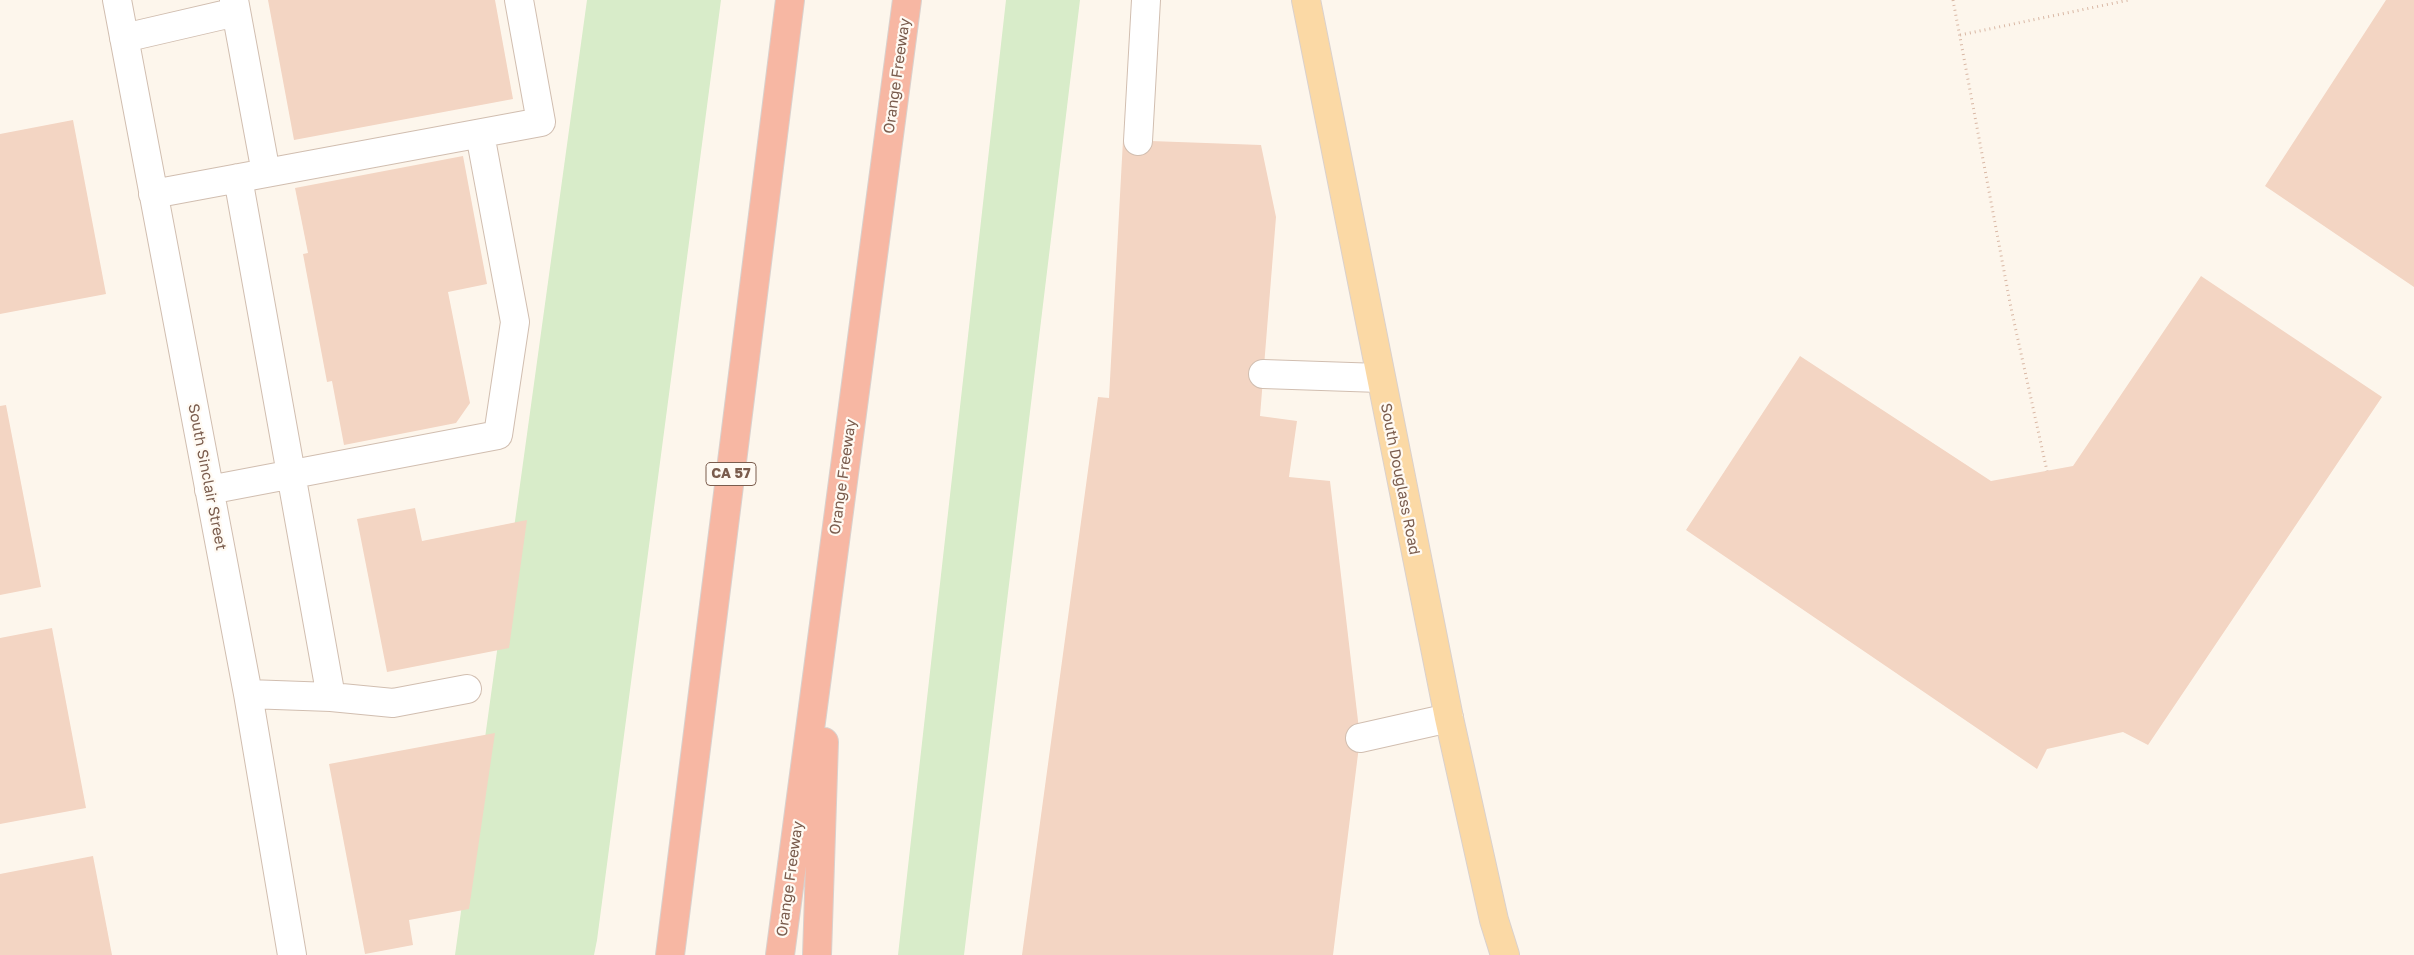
<!DOCTYPE html>
<html>
<head>
<meta charset="utf-8">
<style>
  body { margin:0 }
  canvas { display:block; background:#fdf6ec }
</style>
</head>
<body>
<canvas width="2414" height="955"></canvas>
<script>
const ctx = document.querySelector('canvas').getContext('2d');
ctx.lineJoin = 'round';
function fill(path, color) { ctx.fillStyle = color; ctx.fill(path, 'evenodd'); }
const shape = rows => new Path2D(rows.map(r => 'M' + r).join(''));
function trace(path, color, width, dash) { ctx.strokeStyle = color; ctx.lineWidth = width; ctx.lineCap = dash ? 'butt' : 'round'; ctx.setLineDash(dash || []); ctx.stroke(path); }
function drawText(font, color, halo, rows, align = 'center') {
  ctx.font = font + ' "Golos Text",sans-serif'; ctx.lineWidth = 4.5; ctx.setLineDash([]); ctx.textBaseline = 'middle'; ctx.strokeStyle = halo; ctx.fillStyle = color; for (const [text, x, y, turn = 0] of rows) {
    ctx.save(); ctx.translate(x, y); ctx.rotate((+turn || 0) * Math.PI / 180); ctx.textAlign = isNaN(turn) ? turn : align; if (halo) ctx.strokeText(text, 0, 0); ctx.fillText(text, 0, 0); ctx.restore();
  }
}
fill(shape([
  [587,0,721,0,597,940,594,955,455,955],
  [1006,0,1080,0,964,955,898,955]
]), '#d8ecc9');
fill(shape([
  [268,0,495,0,513,99,294,140],
  [2386,0,2414,0,2414,287,2265,186],
  [73,120,106,294,0,314,0,134],
  [1123,140,1261,145,1276,217,1260,416,1297,421,1289,477,1330,481,1360,738,1333,955,1022,955,1098,397,1109,398],
  [463,156,487,284,448,292,470,403,456,423,344,445,332,381,327,382,303,254,308,253,295,188],
  [2201,276,2382,397,2148,745,2123,732,2047,749,2037,769,1686,530,1800,356,1991,481,2073,466],
  [6,405,41,587,0,595,0,406],
  [415,508,422,541,527,520,509,648,387,672,357,519],
  [52,628,86,808,0,824,0,638],
  [495,733,469,909,409,920,413,945,365,954,329,764],
  [93,856,112,955,0,955,0,874]
]), '#f3d5c3');
const minor = shape([
  [117,0,248,694,292,955],
  [234,0,266,173],
  [124,38,236,12],
  [1138,141,1146,0],
  [238,178,331,697,248,694],
  [153,194,541,122,519,0],
  [1263,374,1380,378],
  [209,490,498,435,515,322,480,134],
  [331,697,393,703,467,689],
  [1360,738,1449,718]
]);
const major = shape([
  [1306,0,1449,718,1494,920,1505,955]
]);
const highway = shape([
  [670,955,790,0],
  [780,955,907,0],
  [817,955,824,742]
]);
trace(minor, '#d1beb0', 30);
trace(major, '#dad1cd', 30);
trace(highway, '#dad1cd', 30);
trace(shape([
  [1953,0,2011,308,2047,471],
  [1960,35,2129,0]
]), '#d9b8a5', 3, [1, 4]);
trace(minor, '#fff', 28);
trace(major, '#fbd9a5', 28);
trace(highway, '#f7b7a3', 28);
for (const [x, y, w] of [
  [731,474,50]
]) { const box = new Path2D(); box.roundRect(x - w / 2, y - 11.5, w, 23, 4); ctx.fillStyle = '#fffaf3'; ctx.fill(box); trace(box, '#7a5c4d', 1); }
drawText('bold 14px', '#7a5c4d', null, [
  ["CA 57",731,474]
]);
drawText('15px', '#7a5c4d', '#fffaf3', [
  ["Orange Freeway",897,76,-82],
  ["South Sinclair Street",207,477,79],
  ["Orange Freeway",843,477,-82],
  ["South Douglass Road",1400,479,79],
  ["Orange Freeway",790,879,-82]
]);
</script>
</body>
</html>
